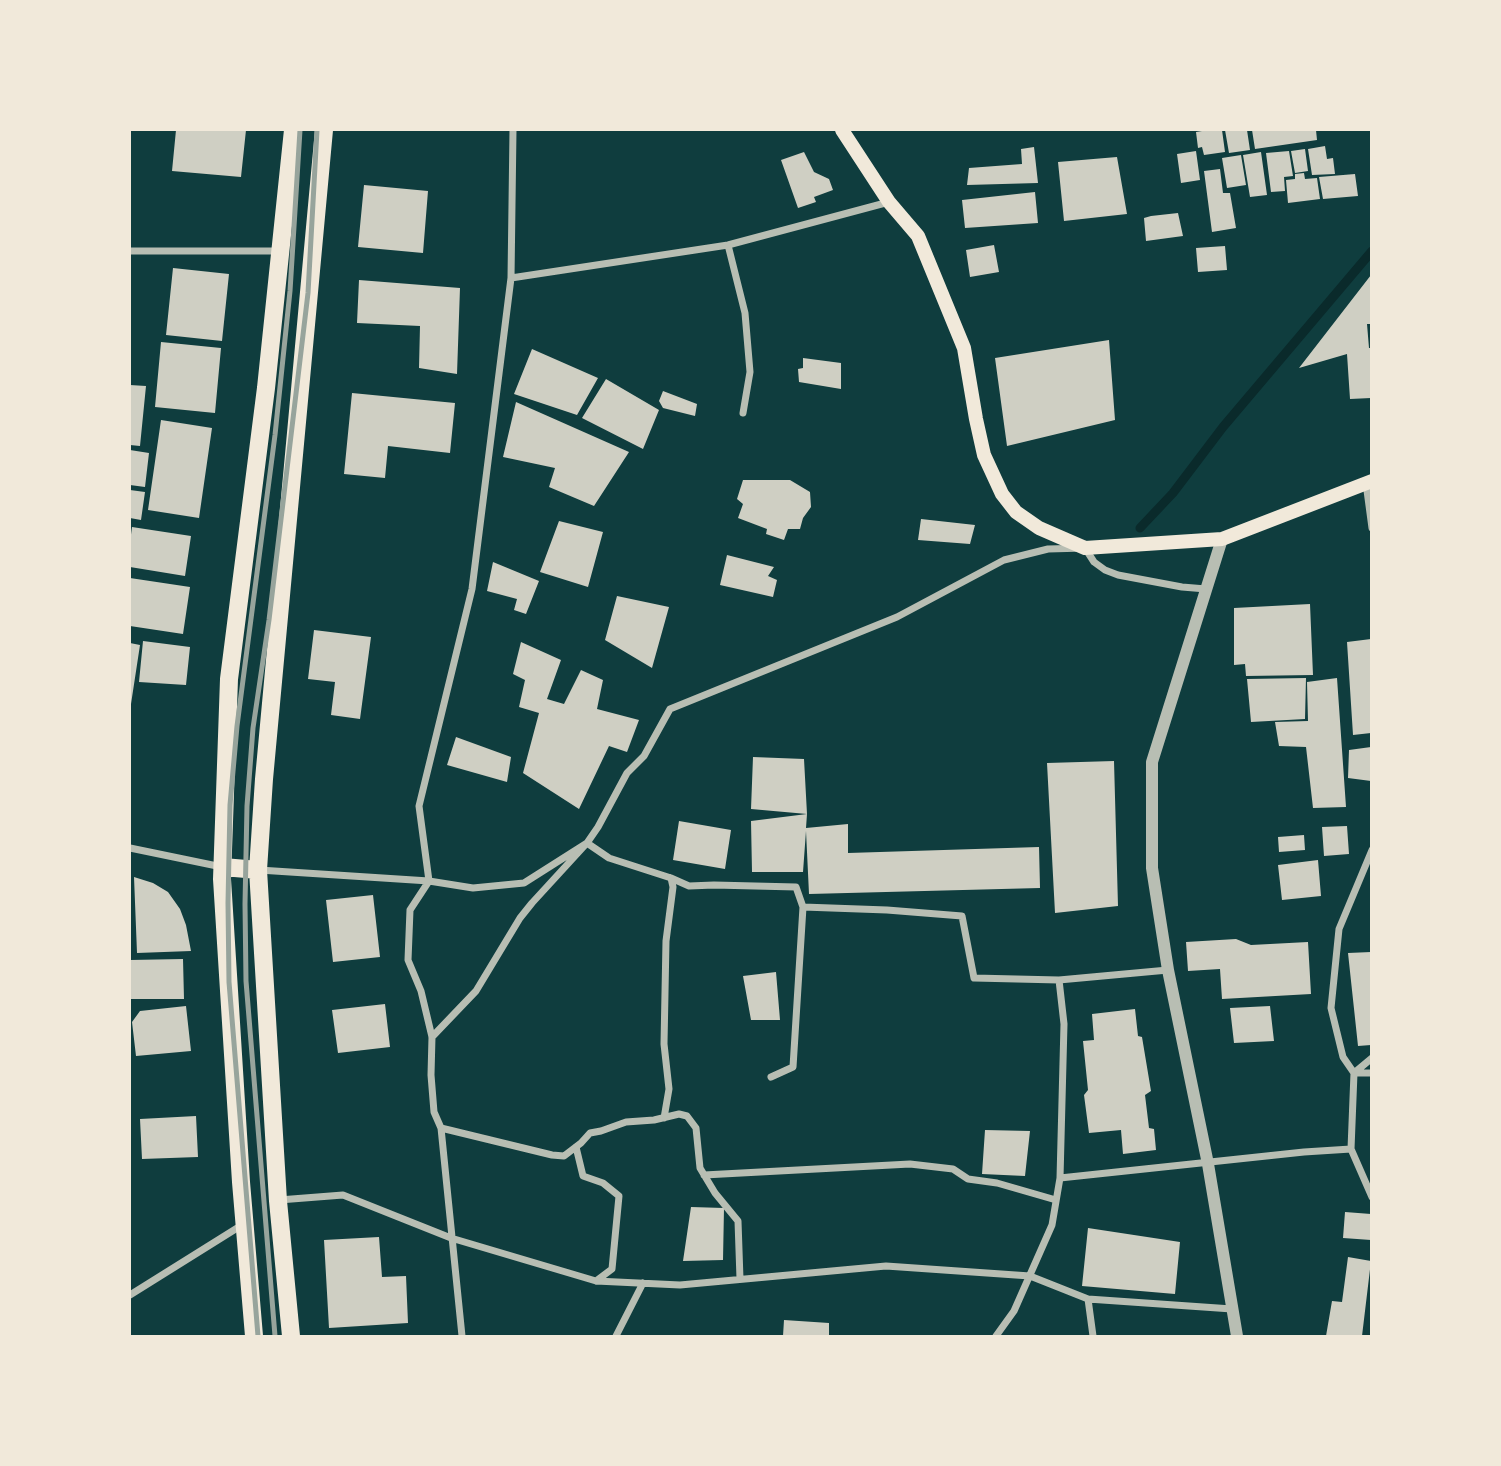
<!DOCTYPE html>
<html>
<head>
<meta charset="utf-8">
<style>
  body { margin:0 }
  #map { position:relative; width:1501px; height:1466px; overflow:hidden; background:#0f3d3e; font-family:Rubik,sans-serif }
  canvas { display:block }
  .frame { position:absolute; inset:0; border:131px solid #f1e9da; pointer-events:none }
</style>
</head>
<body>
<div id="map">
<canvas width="1501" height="1466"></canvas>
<div class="frame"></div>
</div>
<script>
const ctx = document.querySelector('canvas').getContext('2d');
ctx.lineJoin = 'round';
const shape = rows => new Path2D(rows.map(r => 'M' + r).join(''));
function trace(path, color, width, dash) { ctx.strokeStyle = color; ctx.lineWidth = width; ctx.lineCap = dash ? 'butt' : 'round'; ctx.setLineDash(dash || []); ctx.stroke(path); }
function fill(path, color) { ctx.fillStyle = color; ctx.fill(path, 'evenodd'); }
trace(shape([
  [1140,528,1173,493,1223,427,1372,251]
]), '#0a2a2b', 9);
fill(shape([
  [176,130,246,130,241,177,172,171],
  [1202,130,1222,130,1225,152,1204,155,1202,147,1198,148,1196,132,1202,131],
  [1225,130,1247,130,1250,150,1229,153],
  [1252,130,1316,130,1317,140,1255,149],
  [1325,146,1327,159,1333,158,1335,174,1312,175,1308,149],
  [1034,147,1038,183,967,185,969,168,1022,164,1021,149],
  [1305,149,1308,171,1295,173,1291,151],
  [1196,151,1200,180,1181,183,1177,154],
  [1289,151,1293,176,1284,177,1285,191,1271,192,1266,153],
  [804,152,814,172,829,179,833,190,814,197,816,202,798,208,781,160],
  [1261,152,1267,195,1250,197,1243,155],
  [1241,155,1246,185,1227,188,1222,158],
  [1117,157,1127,214,1064,221,1058,162],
  [1220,169,1223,193,1230,193,1236,228,1212,232,1204,171],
  [1304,173,1305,179,1317,178,1320,199,1288,203,1286,180,1295,179,1295,174],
  [1355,174,1358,196,1323,199,1319,177],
  [364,185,428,191,423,253,358,247],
  [1035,192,1038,223,965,228,962,200],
  [1178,213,1183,236,1146,241,1144,218,1151,216],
  [994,245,999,272,970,277,966,250],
  [1225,246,1227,270,1198,272,1196,248],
  [173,268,229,274,222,341,166,335],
  [1371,275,1371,324,1367,324,1369,348,1371,348,1371,398,1350,399,1347,354,1299,368],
  [359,280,460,288,457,374,419,368,420,326,357,323],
  [1109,340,1115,420,1007,446,995,358],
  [161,342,221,348,215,413,155,407],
  [532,349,598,378,577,415,514,394],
  [803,358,841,363,841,389,799,382,798,369,803,368],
  [606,379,659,410,643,449,582,418],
  [130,385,146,386,140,446,130,445],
  [663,391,697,404,695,416,663,408,659,401],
  [352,393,455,403,450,453,388,446,385,478,344,474],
  [516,402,629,452,594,506,549,487,555,468,503,457],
  [161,420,212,428,199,518,148,510],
  [130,450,149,453,145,487,130,485],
  [743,480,790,480,810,492,811,507,803,518,800,529,788,529,784,540,766,534,767,529,738,518,743,504,737,499],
  [130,490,145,492,141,520,130,518],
  [921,519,975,525,970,544,918,540],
  [559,521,603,532,588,587,540,572],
  [132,527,191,536,185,576,130,567,130,542],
  [727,555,774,567,768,576,777,580,773,597,720,585],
  [493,562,539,581,526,614,514,610,517,599,487,591],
  [130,578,190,587,183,634,130,626],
  [617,596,669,607,652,668,605,640],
  [1310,604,1313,675,1246,676,1245,664,1234,665,1234,608],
  [314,630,371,637,360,719,331,715,335,682,308,679],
  [1371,639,1371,733,1353,735,1347,642],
  [143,641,190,647,186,685,139,682],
  [521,642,561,660,547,699,564,704,581,670,603,680,597,709,639,720,627,752,609,746,579,809,523,773,539,713,519,707,525,680,513,674],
  [130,643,140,645,131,704,130,704],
  [1306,678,1305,719,1251,722,1247,679],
  [1337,678,1346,807,1313,808,1306,747,1279,746,1275,722,1308,721,1307,682],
  [456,737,511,757,507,782,447,765],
  [1371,747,1371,781,1348,778,1349,750],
  [753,757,804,759,807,814,751,809],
  [1114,761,1118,906,1055,913,1047,763],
  [807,814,806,828,848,824,848,853,1039,847,1040,888,809,894,806,831,803,872,752,872,751,821],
  [679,821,731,830,725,869,673,860],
  [1347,826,1349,854,1324,856,1322,827],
  [1304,835,1305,850,1279,852,1278,837],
  [1318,860,1321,896,1282,900,1278,865],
  [134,877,153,883,168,892,180,909,186,925,191,951,137,953],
  [373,895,380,957,333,962,326,900],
  [1236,939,1251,945,1308,942,1311,994,1222,999,1220,969,1188,971,1186,942],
  [1371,952,1371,1045,1358,1046,1348,953],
  [183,959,184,999,130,999,130,960],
  [776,972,780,1020,751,1020,743,976],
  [385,1004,390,1047,338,1053,332,1010],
  [186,1006,191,1051,136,1056,132,1022,140,1011],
  [1270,1006,1274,1041,1234,1043,1230,1008],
  [1135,1009,1138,1036,1142,1037,1151,1091,1145,1095,1149,1128,1154,1129,1156,1150,1123,1154,1121,1130,1089,1133,1084,1095,1088,1090,1083,1041,1094,1040,1092,1014],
  [196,1116,198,1157,142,1159,140,1119],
  [985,1130,1030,1131,1025,1176,982,1174],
  [691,1207,724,1208,723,1260,683,1261],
  [1345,1212,1371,1214,1371,1240,1343,1238],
  [1088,1228,1180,1242,1175,1294,1082,1286],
  [379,1237,382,1277,406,1276,408,1323,329,1328,324,1240],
  [1348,1257,1371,1261,1362,1336,1326,1336,1332,1301,1342,1302],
  [784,1320,829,1323,829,1336,783,1336]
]), '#cfcfc3');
trace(shape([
  [728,245,745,313,750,372,743,413],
  [130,251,279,251],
  [511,278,728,245,889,202],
  [1366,483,1372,528],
  [130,848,222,867],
  [259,870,429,881,473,888,524,883,587,843,598,827,627,773,644,756,670,709,897,617,1004,560,1048,549,1085,548,1094,562,1105,570,1118,575,1182,587,1206,589],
  [671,878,689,886,714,885,796,887,803,907],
  [1059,980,1064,1024,1060,1178],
  [432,1037,476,991,520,918,532,903,587,843,609,858,671,878,673,887,666,941,664,1044,669,1089,664,1118],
  [1354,1073,1372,1058],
  [1355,1073,1372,1073],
  [771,1077,793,1067,803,907,887,910,962,916,974,978,1059,980,1168,970],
  [441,1128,552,1155,564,1156,581,1143,590,1133,601,1131,626,1122,654,1120,679,1114,687,1116,696,1128,700,1168,715,1193,738,1221,740,1279],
  [576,1147,583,1176,603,1183,619,1196,612,1269,596,1281],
  [1351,1149,1354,1073,1343,1057,1331,1008,1339,929,1372,850],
  [704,1175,910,1164,953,1169,968,1179,997,1183,1056,1200],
  [279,1200,343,1195,451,1238,596,1281,680,1285,886,1266,1030,1276,1088,1299,1093,1336],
  [130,1295,242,1225],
  [1088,1299,1232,1309],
  [462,1336,441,1128,434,1112,431,1075,432,1037,421,991,408,960,410,910,429,881,419,806,472,589,511,278,513,130],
  [616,1336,643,1283],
  [996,1336,1014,1311,1052,1225,1060,1178,1304,1152,1351,1149,1372,1197]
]), '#b8beb3', 7);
trace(shape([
  [1222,539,1152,762,1152,868,1168,970,1208,1164,1237,1336]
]), '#b8beb3', 12);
trace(shape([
  [842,130,889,202,918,236,964,348,976,419,984,455,1002,494,1016,512,1039,528,1085,548,1222,539,1372,481]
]), '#f1e9da', 14);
trace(shape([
  [223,867,258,870],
  [254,1336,241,1182,222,879,229,679,266,388,293,130],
  [291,1336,278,1201,258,870,264,779,324,130]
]), '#f1e9da', 18);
trace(shape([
  [258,1336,229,982,228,903,230,805,237,726,275,435,290,291,300,130],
  [275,1336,246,981,245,904,247,806,253,728,269,620,308,293,317,130]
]), '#97a49c', 5);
</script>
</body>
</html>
